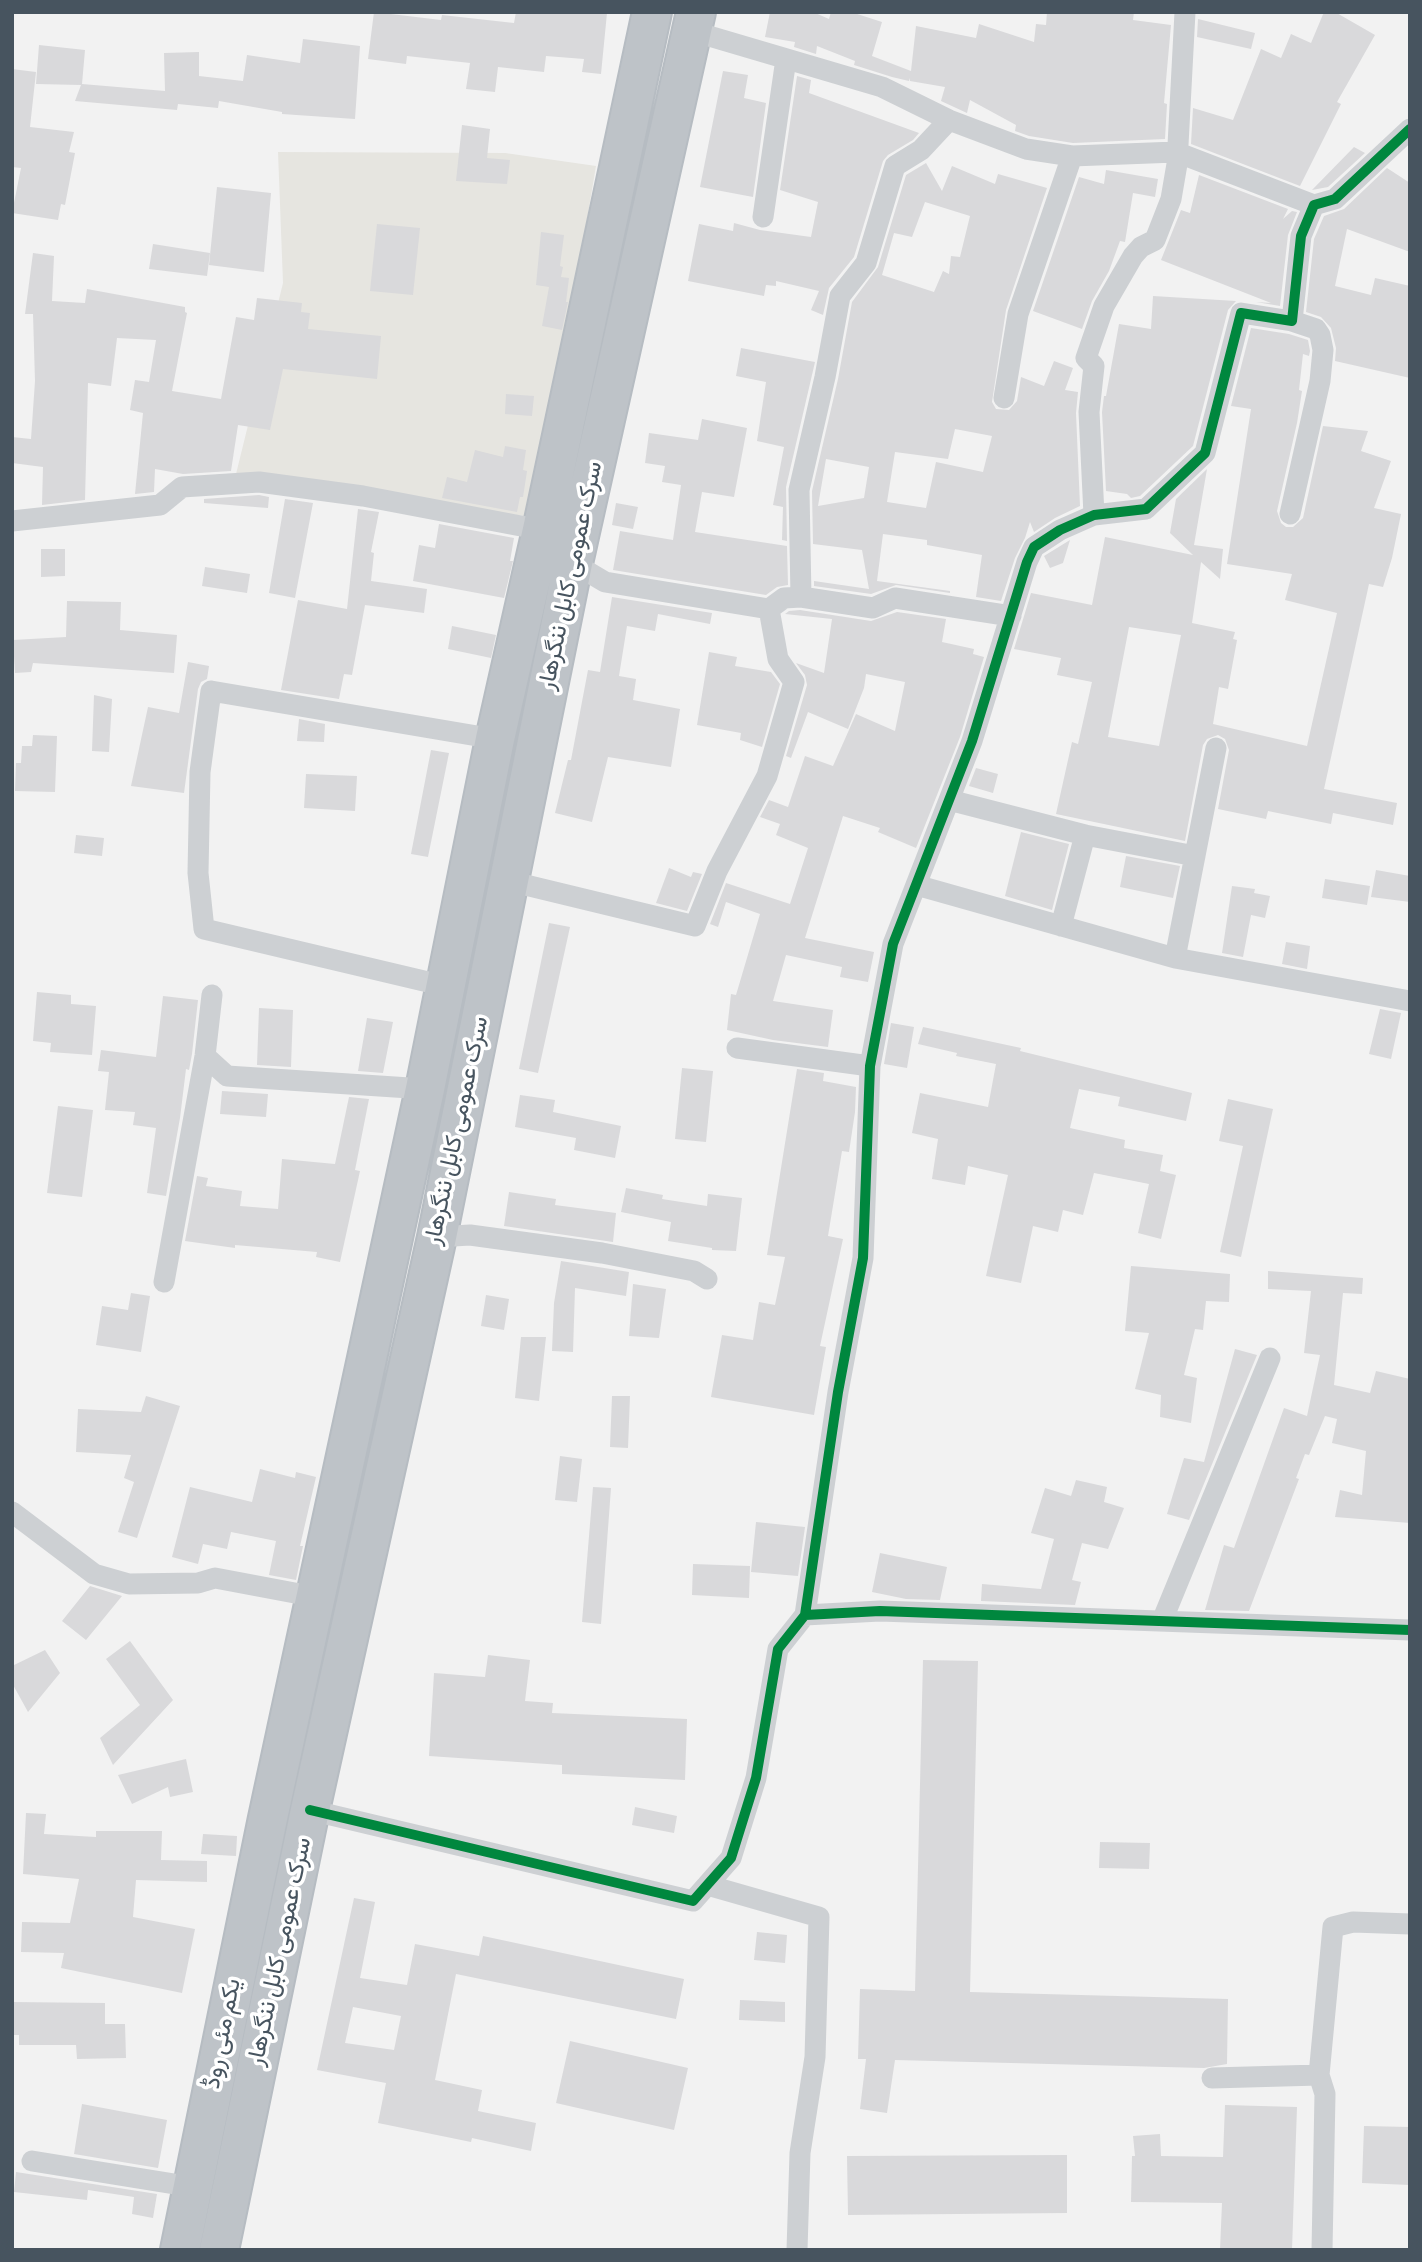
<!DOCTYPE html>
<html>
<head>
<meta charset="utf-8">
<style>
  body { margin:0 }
  #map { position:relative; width:1422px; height:2262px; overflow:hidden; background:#f2f2f2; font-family:"Source Sans 3",sans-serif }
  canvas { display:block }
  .frame { position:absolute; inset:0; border:14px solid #47545f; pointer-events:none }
</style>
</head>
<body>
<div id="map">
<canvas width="1422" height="2262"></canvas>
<div class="frame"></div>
</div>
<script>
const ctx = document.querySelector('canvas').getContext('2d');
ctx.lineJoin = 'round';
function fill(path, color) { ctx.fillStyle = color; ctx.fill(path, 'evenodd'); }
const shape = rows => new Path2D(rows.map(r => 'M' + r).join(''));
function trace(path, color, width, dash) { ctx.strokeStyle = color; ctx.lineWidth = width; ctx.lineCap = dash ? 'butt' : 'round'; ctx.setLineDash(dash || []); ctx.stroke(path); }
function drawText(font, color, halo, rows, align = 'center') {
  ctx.font = font + ' "Source Sans 3",Vazirmatn,sans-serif'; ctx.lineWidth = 7; ctx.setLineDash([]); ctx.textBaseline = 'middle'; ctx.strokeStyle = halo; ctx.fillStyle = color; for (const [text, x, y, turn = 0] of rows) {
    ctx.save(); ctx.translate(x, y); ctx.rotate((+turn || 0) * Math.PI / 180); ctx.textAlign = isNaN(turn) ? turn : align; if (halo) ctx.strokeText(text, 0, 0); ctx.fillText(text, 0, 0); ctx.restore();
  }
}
fill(shape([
  [278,152,505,153,596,166,537,518,236,474,283,283]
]), '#e6e5e0');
fill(shape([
  [374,12,441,20,442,15,514,23,516,12,607,13,601,74,582,72,584,59,546,56,544,72,498,67,495,92,466,89,470,63,407,56,406,64,368,59],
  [770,12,813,12,829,19,831,12,851,12,882,22,872,56,911,71,916,26,976,38,979,24,1034,42,1036,24,1046,25,1047,12,1134,12,1133,20,1171,25,1164,103,1167,104,1165,139,1073,143,1029,136,1015,131,1016,125,970,100,967,113,941,101,945,87,910,81,910,78,909,81,892,77,854,65,855,61,817,46,816,54,794,47,795,42,765,37],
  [1324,12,1335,12,1375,35,1337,102,1341,104,1300,186,1191,144,1193,108,1233,120,1261,49,1281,58,1291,34,1311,43],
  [1198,19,1255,33,1251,49,1197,37],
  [303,39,360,46,355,119,282,114,282,112,219,101,218,108,178,104,177,110,75,101,81,85,36,84,39,45,85,50,82,84,165,91,164,53,199,52,199,76,243,81,247,55,300,63],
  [12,69,36,72,30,127,74,132,69,152,75,153,65,205,61,204,58,220,12,213,21,168,12,167],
  [723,71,748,75,744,98,766,103,753,197,700,187],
  [797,76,811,80,809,93,919,133,913,140,888,155,883,161,854,257,829,288,823,315,811,310,819,291,776,281,776,286,766,285,764,296,688,281,699,224,733,231,734,223,760,230,811,237,818,202,780,190],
  [462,125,490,129,487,158,510,160,507,184,456,181],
  [1354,147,1365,153,1328,187,1312,190],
  [926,163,942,191,952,166,995,184,998,174,1047,188,1006,310,992,402,996,409,1009,410,1017,401,1021,377,1044,386,1054,361,1073,368,1065,390,1078,392,1076,413,1080,506,1055,518,1034,532,1030,522,1025,538,1015,558,1001,601,976,597,982,555,927,545,927,540,883,534,877,581,950,591,950,593,896,585,871,594,814,586,814,581,869,589,862,550,813,544,812,491,838,379,852,302,878,267,906,175],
  [925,202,970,216,960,257,951,256,949,274,943,271,934,292,882,275,894,233,912,237],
  [955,429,992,436,983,472,936,462,926,508,887,502,895,452,948,459],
  [826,459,869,467,864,498,818,506],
  [1387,168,1410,183,1410,252,1347,229,1335,286,1371,295,1375,278,1410,286,1410,378,1335,361,1336,348,1331,328,1321,317,1306,312,1314,239,1324,216,1344,209],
  [1106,170,1158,179,1155,197,1133,193,1125,242,1120,241,1109,271,1092,301,1082,329,1033,311,1079,177,1104,184],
  [1199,175,1288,209,1283,219,1292,211,1297,212,1288,235,1280,306,1256,302,1271,303,1161,260,1181,210,1190,213],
  [217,187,271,193,264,272,209,265],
  [377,224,420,228,413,295,370,291],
  [541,232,564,235,560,266,563,267,561,277,569,278,566,302,568,302,562,330,542,326,549,287,536,285],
  [153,244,210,253,207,276,149,269],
  [33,253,54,256,52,301,85,303,87,289,185,307,185,312,187,313,172,391,221,399,236,317,254,320,257,298,302,303,301,312,310,313,308,329,381,336,377,379,283,369,270,430,238,425,231,471,183,474,155,469,154,492,135,494,143,413,130,410,135,380,149,382,156,340,117,338,111,386,88,383,85,500,42,505,43,467,12,463,12,437,31,439,35,381,33,314,25,314],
  [1153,296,1236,301,1228,310,1193,446,1140,496,1131,498,1127,494,1106,491,1102,412,1104,396,1106,396,1119,324,1151,329],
  [1251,328,1289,334,1308,340,1310,351,1309,356,1303,354,1299,390,1302,391,1297,423,1277,511,1281,523,1286,527,1293,527,1303,518,1323,426,1368,431,1361,451,1391,461,1374,508,1401,514,1392,558,1383,587,1369,584,1324,789,1397,803,1393,825,1333,813,1331,824,1268,811,1266,819,1218,809,1229,750,1225,739,1218,735,1207,739,1203,745,1185,841,1056,814,1072,742,1078,744,1092,682,1057,675,1061,658,1014,649,1031,593,1092,605,1105,537,1193,555,1170,533,1176,499,1207,469,1194,545,1223,549,1220,579,1201,562,1192,623,1235,632,1233,639,1237,640,1228,689,1219,687,1213,724,1307,746,1337,613,1285,600,1292,574,1227,564,1251,409,1231,406],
  [1129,627,1181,635,1159,746,1108,737],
  [741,348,815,362,786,487,787,541,782,540,783,507,773,505,784,447,757,441,766,382,736,376],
  [506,394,534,396,532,416,505,414],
  [702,419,747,428,734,497,702,492,695,532,787,546,788,585,777,587,766,595,613,570,620,531,673,540,681,485,662,482,665,466,645,463,649,433,698,440],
  [505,446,526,450,523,470,527,471,523,497,520,497,517,512,442,498,447,477,467,482,475,450,503,457],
  [259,495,269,497,268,508,204,503,204,499],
  [285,499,313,503,295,598,269,593],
  [616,503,638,507,633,529,612,525],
  [358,509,379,512,371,552,374,553,371,581,427,589,424,613,365,605,352,675,344,674,339,699,281,690,298,600,347,609],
  [439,524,514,538,510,561,513,561,504,598,413,581,419,545,435,548],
  [1070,540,1063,563,1050,568,1044,556],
  [41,549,65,549,65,576,41,577],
  [205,567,250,574,247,593,202,586],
  [612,597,712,613,710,624,658,614,655,631,627,626,619,676,636,679,633,700,680,709,671,767,608,757,592,822,555,813,568,760,571,760,588,670,600,672],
  [67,601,121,602,120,630,177,635,174,673,33,663,31,672,15,673,13,640,66,637],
  [800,610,871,621,897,612,946,619,942,642,974,649,973,654,984,657,960,737,916,848,878,832,880,828,843,816,805,938,874,952,868,982,840,977,842,967,786,955,773,1001,833,1010,828,1047,773,1040,727,1030,731,994,736,995,760,914,726,902,718,927,710,924,726,883,790,904,808,848,776,835,780,824,760,817,769,800,788,807,805,756,833,766,856,714,895,731,905,682,866,674,864,688,848,729,808,712,791,758,786,756,807,685,805,675,796,663,824,673,832,619,785,614,789,611],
  [452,626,496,635,491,658,448,649],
  [709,652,737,657,735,666,771,672,780,684,762,747,740,740,741,733,697,725],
  [188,662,209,666,207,679,201,682,198,689,184,793,131,786,148,707,179,713],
  [94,695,112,699,109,752,92,751],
  [299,719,325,724,324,742,297,741],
  [33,735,57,736,55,792,15,791,16,763,21,763,22,746,32,746],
  [431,750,449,753,428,857,411,854],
  [976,768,998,774,993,793,969,786],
  [306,774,357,776,355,811,304,808],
  [1021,832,1069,844,1052,910,1005,896],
  [76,835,104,838,102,856,74,853],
  [1126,856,1180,866,1173,898,1120,887],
  [669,868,691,877,693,872,702,874,687,911,656,903],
  [1376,870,1410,876,1410,902,1371,897],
  [1325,879,1370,886,1367,905,1322,898],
  [1232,886,1255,889,1254,893,1270,896,1265,918,1251,915,1243,957,1222,953],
  [549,923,570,927,538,1073,519,1069],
  [1286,942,1310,946,1307,969,1282,964],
  [37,992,71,995,71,1004,96,1006,92,1055,50,1052,51,1043,33,1041],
  [163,996,198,1000,192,1054,189,1070,186,1069,180,1118,166,1196,147,1193,156,1128,133,1125,135,1112,105,1110,109,1072,98,1071,101,1050,156,1057],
  [259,1008,293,1010,291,1067,257,1065],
  [1380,1009,1401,1013,1391,1059,1369,1054],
  [367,1018,393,1022,383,1073,358,1071],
  [891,1023,914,1027,907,1068,884,1064],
  [923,1027,1021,1048,1020,1051,1192,1093,1186,1121,1118,1106,1120,1097,1079,1089,1070,1128,1125,1140,1124,1148,1163,1155,1160,1171,1176,1175,1161,1239,1138,1233,1149,1184,1094,1173,1083,1215,1063,1210,1058,1232,1033,1226,1021,1283,986,1276,1008,1175,968,1166,965,1185,932,1179,938,1139,912,1133,920,1093,988,1107,996,1064,956,1056,957,1053,918,1044],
  [682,1068,713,1071,706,1142,675,1139],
  [797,1069,824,1073,823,1081,856,1087,855,1112,849,1152,842,1151,828,1236,843,1239,820,1346,826,1347,814,1415,711,1397,722,1335,753,1340,759,1302,775,1305,785,1257,767,1255],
  [222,1091,268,1094,266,1117,220,1114],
  [520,1095,555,1100,553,1112,621,1126,615,1158,574,1150,576,1138,515,1127],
  [349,1097,369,1099,355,1170,360,1171,340,1262,316,1257,317,1252,235,1245,235,1248,185,1241,197,1176,208,1178,206,1186,242,1191,240,1206,278,1209,282,1159,335,1164],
  [1228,1099,1273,1109,1241,1257,1220,1252,1243,1146,1219,1141],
  [58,1106,93,1110,82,1197,47,1193],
  [626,1188,663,1195,662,1199,707,1206,708,1194,742,1198,736,1251,712,1250,712,1248,668,1241,671,1222,621,1212],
  [509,1192,556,1199,555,1205,616,1213,613,1242,504,1226],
  [561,1261,629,1272,626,1296,575,1288,573,1352,552,1351,554,1303],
  [1131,1266,1230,1274,1229,1302,1206,1301,1203,1330,1195,1329,1184,1375,1197,1378,1191,1423,1160,1417,1161,1395,1135,1389,1149,1333,1125,1331],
  [1268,1271,1363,1278,1362,1294,1343,1293,1334,1385,1370,1393,1376,1371,1410,1379,1410,1523,1335,1517,1340,1490,1362,1495,1366,1451,1332,1443,1337,1419,1325,1416,1309,1455,1305,1454,1296,1478,1299,1479,1249,1611,1205,1610,1224,1545,1234,1548,1284,1408,1307,1416,1320,1355,1304,1353,1311,1291,1268,1289],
  [633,1284,666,1289,659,1338,629,1336],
  [131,1293,150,1296,141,1352,96,1345,102,1306,128,1310],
  [486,1295,509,1299,504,1330,481,1326],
  [521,1337,546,1337,539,1401,515,1398],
  [1235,1349,1257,1355,1189,1520,1167,1514,1184,1458,1204,1462],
  [146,1396,180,1406,137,1538,118,1532,134,1482,124,1478,131,1455,76,1452,78,1409,141,1412],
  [612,1396,630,1396,628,1448,610,1447],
  [560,1456,582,1459,577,1502,555,1500],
  [260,1469,295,1478,296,1472,316,1477,300,1546,303,1546,296,1580,269,1575,276,1541,231,1532,227,1549,203,1544,198,1564,172,1557,190,1487,252,1502],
  [1076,1480,1107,1487,1104,1502,1124,1508,1108,1549,1082,1543,1072,1580,1081,1582,1075,1605,981,1601,982,1584,1041,1589,1054,1539,1031,1533,1045,1488,1071,1496],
  [593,1487,611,1488,601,1624,582,1622],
  [756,1522,805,1527,798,1576,751,1572],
  [880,1553,947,1567,940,1600,906,1599,872,1592],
  [693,1564,750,1566,749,1598,692,1595],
  [90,1586,122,1596,86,1640,62,1621],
  [130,1641,173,1700,113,1765,100,1738,140,1705,106,1659],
  [45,1650,60,1673,28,1712,12,1683,12,1666],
  [488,1655,530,1660,525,1701,553,1703,552,1713,687,1719,685,1780,562,1774,562,1765,429,1756,434,1673,485,1677],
  [923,1660,978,1661,970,1992,1228,1999,1227,2064,1204,2068,895,2060,887,2113,860,2109,866,2059,858,2059,860,1989,915,1991],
  [186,1759,193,1792,170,1797,168,1787,132,1804,118,1775],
  [635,1807,677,1816,674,1833,632,1825],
  [26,1813,46,1814,44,1834,96,1837,96,1831,162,1831,161,1860,207,1861,207,1882,136,1880,133,1917,195,1929,182,1993,61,1968,64,1953,21,1952,22,1922,70,1923,79,1879,23,1874],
  [203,1834,237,1836,236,1856,201,1854],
  [1100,1842,1150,1843,1149,1869,1099,1868],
  [354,1898,375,1902,360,1978,407,1985,415,1944,479,1956,483,1936,684,1979,676,2019,456,1974,435,2080,482,2090,478,2111,536,2123,531,2151,472,2138,471,2142,378,2123,386,2083,317,2070],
  [353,2007,401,2016,394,2050,345,2043],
  [757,1932,787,1935,785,1963,754,1960],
  [740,2000,785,2002,785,2022,739,2020],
  [12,2002,105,2003,105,2024,125,2024,126,2058,77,2059,76,2045,19,2045,19,2035,12,2035],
  [570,2041,688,2068,674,2130,556,2103],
  [82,2104,167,2120,158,2168,74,2154],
  [1225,2105,1297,2107,1292,2250,1220,2250,1222,2203,1131,2202,1132,2156,1135,2156,1133,2136,1160,2134,1161,2156,1223,2157],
  [1364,2126,1410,2127,1410,2185,1362,2183],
  [1067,2155,1067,2213,848,2215,847,2156],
  [16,2172,157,2194,153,2218,132,2214,134,2197,88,2190,87,2200,14,2192]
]), '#d9d9db');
const highway = shape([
  [180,2250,268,1818,425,1089,495,739,542,530,652,12],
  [219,2250,310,1810,437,1237,573,563,696,12]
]);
trace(highway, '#b6bcc2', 42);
trace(shape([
  [692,31,882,87,949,120,1026,149,1072,156,1176,152,1314,205],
  [763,217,786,59],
  [1004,398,1018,314,1072,156],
  [1290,514,1320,381,1323,350,1320,335,1316,329,1292,321],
  [1094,515,1089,412,1094,366,1086,358,1104,306,1133,256,1141,247,1155,240,1171,199,1177,164,1185,12],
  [12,521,160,505,182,487,259,482,363,496,542,530],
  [573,563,605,582,769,609,784,598,801,597,873,608,895,598,1011,616],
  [801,597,799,490,825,377,840,296,866,263,895,166,921,150,949,120],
  [949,800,1085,835,1195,856],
  [509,881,695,926,717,871,767,776,794,682,778,659,769,609],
  [916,885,1175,958,1410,1001],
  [1061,926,1085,835],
  [1175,958,1216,748],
  [445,986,204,929,198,873,200,772,211,691,495,739],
  [737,1048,870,1066],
  [205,1056,227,1076,425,1089],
  [437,1237,470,1235,602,1253,694,1271,707,1279],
  [164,1282,205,1056,212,995],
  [12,1512,94,1574,129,1584,198,1583,215,1578,316,1597],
  [805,1615,838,1392,863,1258,870,1066,893,944,972,741,1027,562,1034,547,1060,530,1094,515,1146,509,1205,453,1241,313,1292,321,1301,236,1314,205,1335,199,1410,129],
  [1162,1621,1270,1358],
  [310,1810,693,1901,731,1858,756,1778,778,1649,805,1615,880,1611,1410,1630],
  [707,1885,819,1917,815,2057,800,2153,797,2250],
  [1212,2078,1319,2075],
  [32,2161,193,2187],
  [1322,2250,1325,2094,1319,2075,1333,1927,1353,1922,1410,1924]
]), '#cdd0d3', 21);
trace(highway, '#bec3c8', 38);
trace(shape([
  [805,1615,838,1392,863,1258,870,1066,893,944,972,741,1027,562,1034,547,1060,530,1094,515,1146,509,1205,453,1241,313,1292,321,1301,236,1314,205,1335,199,1410,129],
  [310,1810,693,1901,731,1858,756,1778,778,1649,805,1615,880,1611,1410,1630]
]), '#00873e', 10);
drawText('24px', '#47545f', '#fff', [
  ["سرک عمومی کابل ننگرهار",572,576,-78],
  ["سرک عمومی کابل ننگرهار",458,1131,-78],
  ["سرک عمومی کابل ننگرهار",281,1952,-78],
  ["یکم مئی روڈ",224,2034,-79]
]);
</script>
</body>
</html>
